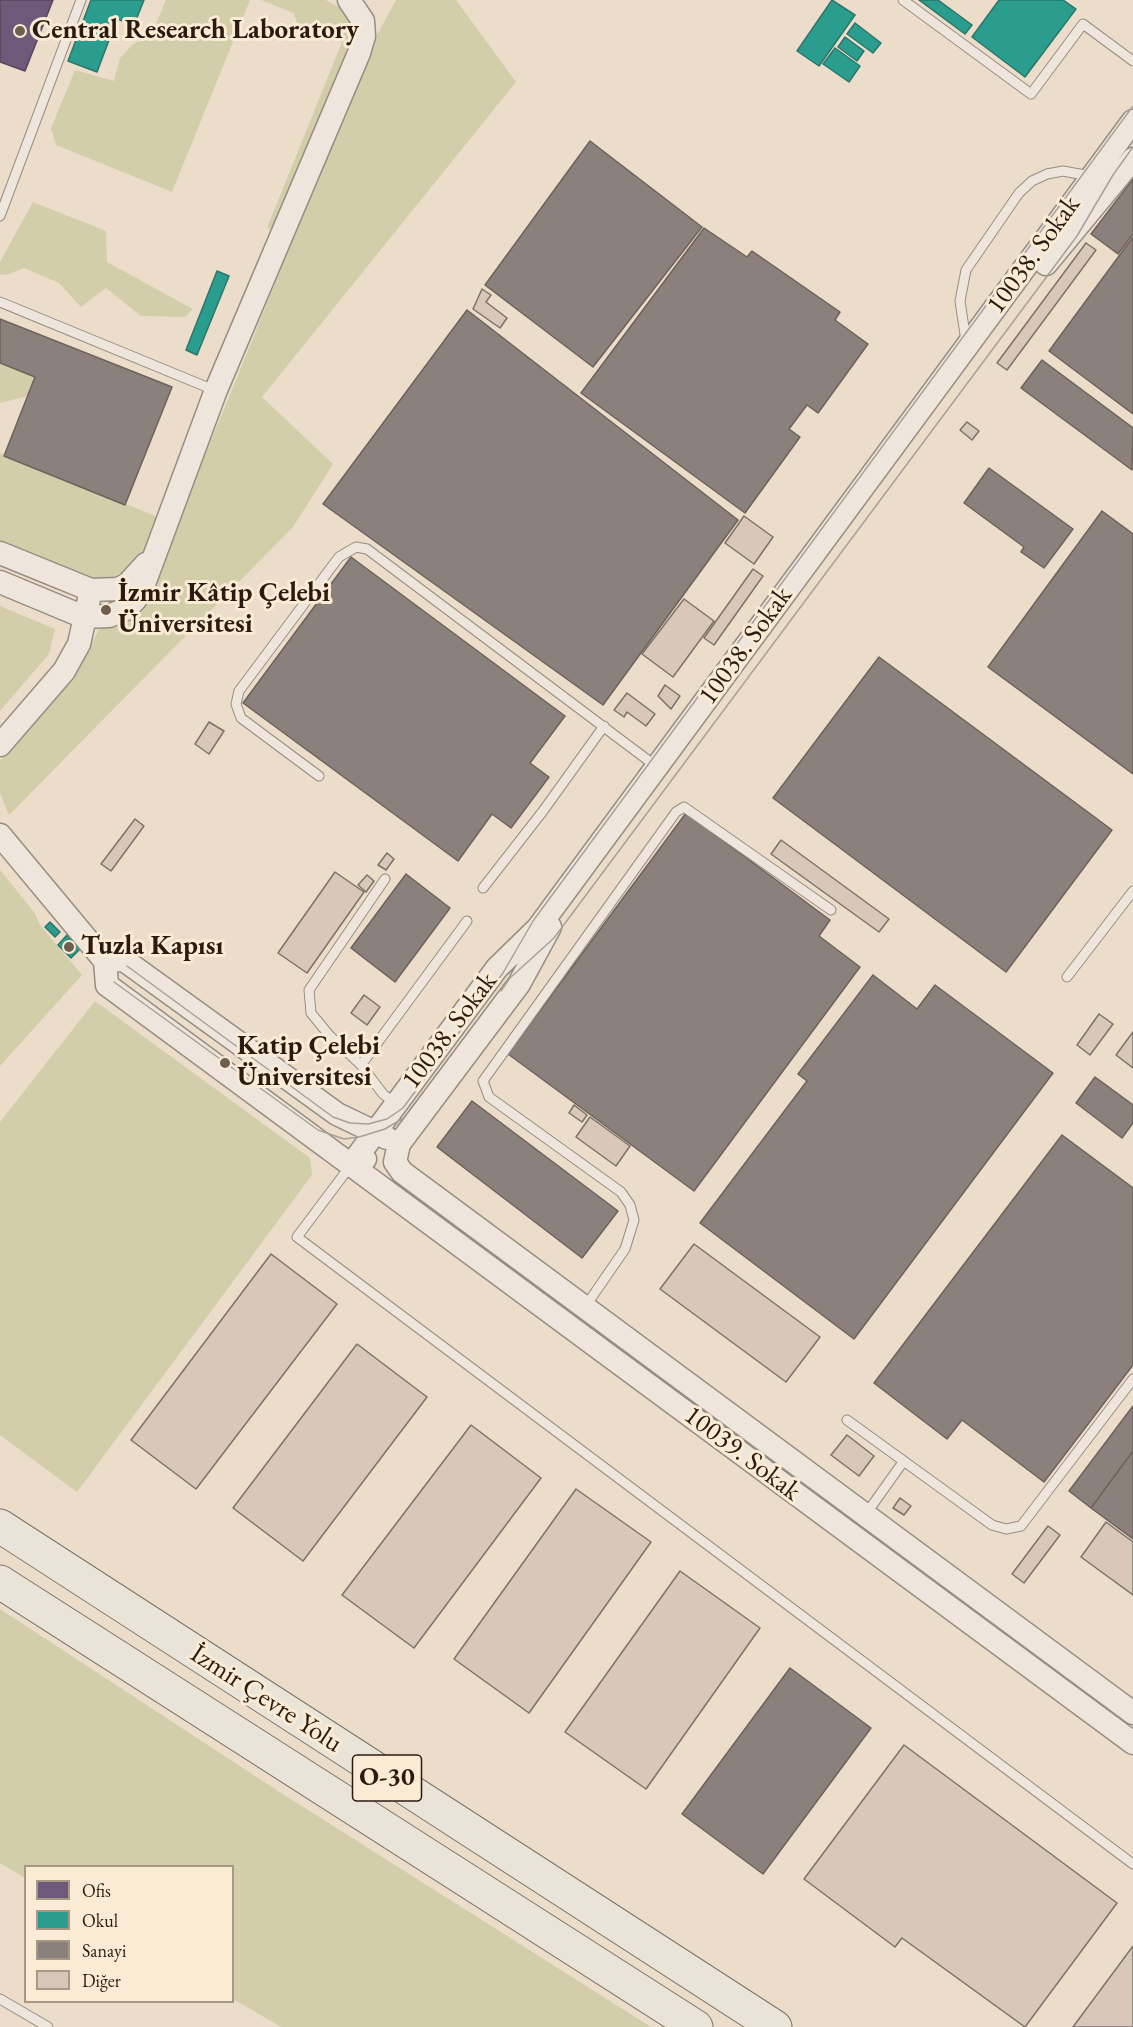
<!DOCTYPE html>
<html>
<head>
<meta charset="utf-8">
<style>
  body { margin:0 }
  #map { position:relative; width:1133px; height:2027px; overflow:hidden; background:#ebddca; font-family:"EB Garamond",serif }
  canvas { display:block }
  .legend { position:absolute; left:24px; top:1865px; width:210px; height:138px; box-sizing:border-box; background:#faebd4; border:2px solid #a79785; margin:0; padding:8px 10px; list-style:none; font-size:18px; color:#2b1a0f }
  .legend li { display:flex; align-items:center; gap:12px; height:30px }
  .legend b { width:30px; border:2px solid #a79785 }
</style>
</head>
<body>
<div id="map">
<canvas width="1133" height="2027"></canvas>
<ul class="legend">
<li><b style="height:16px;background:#6d597a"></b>Ofis</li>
<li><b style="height:16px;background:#2a9d8f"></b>Okul</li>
<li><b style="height:16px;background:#8a817c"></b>Sanayi</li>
<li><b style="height:16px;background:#d9c7ba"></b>Diğer</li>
</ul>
</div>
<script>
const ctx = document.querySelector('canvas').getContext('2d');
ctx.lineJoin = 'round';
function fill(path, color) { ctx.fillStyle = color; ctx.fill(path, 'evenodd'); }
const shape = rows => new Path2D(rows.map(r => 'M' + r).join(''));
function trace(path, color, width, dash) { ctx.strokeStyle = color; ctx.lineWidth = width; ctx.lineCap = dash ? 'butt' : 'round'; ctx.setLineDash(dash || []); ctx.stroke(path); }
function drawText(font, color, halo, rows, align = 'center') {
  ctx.font = font + ' "EB Garamond",serif'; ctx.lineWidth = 6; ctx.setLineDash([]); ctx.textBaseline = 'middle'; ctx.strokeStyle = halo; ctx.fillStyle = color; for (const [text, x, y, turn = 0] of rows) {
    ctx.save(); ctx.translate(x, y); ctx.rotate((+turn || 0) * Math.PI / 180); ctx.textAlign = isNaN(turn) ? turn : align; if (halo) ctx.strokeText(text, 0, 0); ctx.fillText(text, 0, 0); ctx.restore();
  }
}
fill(shape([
  [166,0,250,0,172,192,56,145,51,128,75,70,114,81,120,58,134,43,150,38],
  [261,0,326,0,342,9,351,23,351,40,345,59,277,232,267,228,342,42,297,23,294,13],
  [396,0,456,0,516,82,262,397,333,464,293,527,9,815,0,793,0,761,77,671,100,628,129,616,144,598,225,407,373,42],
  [33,202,106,231,107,262,193,309,185,317,141,316,106,288,81,307,59,283,24,268,6,275,0,274,0,262],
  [0,363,35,377,28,396,0,403],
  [0,453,158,517,135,571,105,585,0,545],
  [0,606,55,629,49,654,0,711],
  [0,870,34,912,40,925,82,975,0,1066],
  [95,1001,310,1158,312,1175,77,1492,0,1435,0,1122],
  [0,1609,278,1791,651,2027,281,2027,233,1999,232,1866,26,1866,25,1878,0,1863]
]), '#d3ceaa');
const offices = shape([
  [0,0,53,0,25,71,0,62,0,0]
]);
fill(offices, '#6d597a');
trace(offices, '#59465a', 1.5);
const schools = shape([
  [91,0,144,0,134,25,117,19,97,72,68,61,91,0],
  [832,0,855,15,819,66,797,51,832,0],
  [919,0,938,0,972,25,965,34,919,0],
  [999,0,1063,0,1076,9,1025,77,972,37,999,0],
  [855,23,881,43,873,53,847,34,855,23],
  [845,37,864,51,857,61,838,47,845,37],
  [835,48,860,66,849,82,823,64,835,48],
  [217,271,229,276,197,355,186,350,217,271],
  [50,922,60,932,55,937,45,927,50,922],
  [67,935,80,949,71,958,58,945,67,935]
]);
fill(schools, '#2a9d8f');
trace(schools, '#2a7669', 1.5);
const industry = shape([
  [590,141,702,227,593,367,485,285,590,141],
  [1133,179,1133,234,1118,254,1091,234,1133,179],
  [704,228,747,257,752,251,840,312,835,320,868,344,818,413,807,405,789,429,800,437,745,513,581,393,704,228],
  [1133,237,1133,414,1049,351,1133,237],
  [467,310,738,520,603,705,323,504,467,310],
  [0,319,172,387,125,505,4,456,35,377,0,363,0,319],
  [1042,360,1133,428,1132,470,1021,388,1042,360],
  [989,468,1073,529,1044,568,1021,552,1024,547,964,503,989,468],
  [1102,511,1133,534,1133,774,988,667,1102,511],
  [351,557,565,716,530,763,549,777,511,828,492,814,458,861,243,703,351,557],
  [879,657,1112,830,1006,972,773,798,879,657],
  [686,813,830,920,819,936,860,967,694,1191,508,1054,686,813],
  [406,874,450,908,395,982,351,948,406,874],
  [873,975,917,1009,935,985,1053,1073,854,1339,700,1223,807,1081,798,1074,873,975],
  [1095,1077,1133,1105,1133,1123,1122,1138,1076,1103,1095,1077],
  [472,1101,618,1211,582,1258,437,1147,472,1101],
  [1062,1135,1133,1188,1133,1365,1044,1482,962,1420,947,1439,874,1383,1062,1135],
  [1133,1406,1133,1451,1091,1508,1069,1491,1133,1406],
  [1133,1451,1133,1539,1091,1508,1133,1451],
  [790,1668,871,1728,763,1874,682,1814,790,1668]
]);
fill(industry, '#8a817c');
trace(industry, '#6e625b', 1.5);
const building = shape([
  [1086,243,1096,250,1007,370,997,363,1086,243],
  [482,289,491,295,486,302,507,318,500,328,473,309,482,289],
  [967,422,979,431,972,440,960,430,967,422],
  [744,516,773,537,754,564,725,543,744,516],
  [753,569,763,576,714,645,704,638,753,569],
  [684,599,714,621,673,677,642,654,684,599],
  [665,685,680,696,671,709,658,696,665,685],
  [627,693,655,714,646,726,627,712,624,717,614,710,627,693],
  [209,722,224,731,209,754,195,744,209,722],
  [135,819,144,826,111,871,101,864,135,819],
  [781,840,889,919,879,932,771,854,781,840],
  [387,853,394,859,386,870,378,865,387,853],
  [335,872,364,892,307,973,278,953,335,872],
  [367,875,374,881,366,892,358,885,367,875],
  [364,995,380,1007,367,1025,351,1013,364,995],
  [1099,1014,1113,1024,1090,1055,1077,1045,1099,1014],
  [1133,1032,1133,1068,1116,1055,1133,1032],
  [574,1105,587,1115,582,1122,569,1113,574,1105],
  [590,1117,630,1146,616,1166,576,1137,590,1117],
  [694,1244,820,1337,786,1382,660,1289,694,1244],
  [271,1254,337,1304,196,1489,131,1440,271,1254],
  [357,1344,427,1397,303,1561,233,1508,357,1344],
  [471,1425,541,1478,414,1648,342,1595,471,1425],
  [847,1435,874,1456,859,1476,831,1455,847,1435],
  [576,1489,651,1542,529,1713,454,1659,576,1489],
  [900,1498,911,1506,904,1515,893,1508,900,1498],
  [1106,1522,1133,1542,1133,1595,1081,1557,1106,1522],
  [1048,1526,1060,1535,1024,1583,1012,1574,1048,1526],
  [680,1571,760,1628,646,1789,565,1732,680,1571],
  [904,1745,1117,1903,1025,2027,902,1938,895,1947,804,1879,904,1745],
  [1133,1946,1133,2027,1073,2027,1133,1946]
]);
fill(building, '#d9c7ba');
trace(building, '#7c7368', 1.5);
const service = shape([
  [903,0,1031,94,1083,24,1133,61],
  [0,216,81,0],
  [0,302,214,390],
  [966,341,960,301,966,270,1019,193,1032,181,1047,174,1063,171,1090,176],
  [319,776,241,718,236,704,239,691,339,557,356,547,367,549,657,767],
  [385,879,309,990,311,1013,329,1035,361,1065,383,1094,396,1104],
  [483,888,543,811,604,726],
  [1067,977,1133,891],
  [361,1065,467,921],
  [351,1165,297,1237,1133,1864],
  [585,1307,625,1249,634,1220,630,1205,621,1192,489,1097,483,1081,676,812,684,807,831,910],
  [847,1420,992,1525,1006,1529,1021,1526,1133,1379],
  [866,1514,903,1462],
  [0,1999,48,2027]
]);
const tertiary = shape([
  [1133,121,538,928,497,968,351,1165,1133,1743],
  [1046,264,1133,159],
  [0,553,91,590,117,589,127,585,146,564],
  [0,582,84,617,109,616,126,609,135,600,144,584,216,390,359,53,364,36,363,21,349,0],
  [0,745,64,671,79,644,91,590],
  [0,835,105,961,107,985,351,1165,365,1159],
  [550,927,519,984,399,1144,395,1162,402,1172,1133,1713],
  [105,961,124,960,337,1114,387,1138]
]);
const motorway = shape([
  [0,1526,775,2027],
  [0,1582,696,2027]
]);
trace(service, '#978d81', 11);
trace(tertiary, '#978d81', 25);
trace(motorway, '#7c7368', 35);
trace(service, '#eee6dd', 9);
trace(tertiary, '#eee6dd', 22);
trace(motorway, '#eae3d8', 33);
trace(shape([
  [127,966,333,1117,350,1123,368,1124,387,1119,403,1108,503,973,533,921,1133,106],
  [114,982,318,1130,344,1139,359,1137,385,1129,402,1119],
  [501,991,510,978,554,938,1077,236,1113,175,1133,147]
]), '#a8a199', 1.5);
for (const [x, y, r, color] of [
  [20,31,6,"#6e5e50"],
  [106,610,6,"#6e5e50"],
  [69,947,6,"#6e5e50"],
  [225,1063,6,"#6e5e50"]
]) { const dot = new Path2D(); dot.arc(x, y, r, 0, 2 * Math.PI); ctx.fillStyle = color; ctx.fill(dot); trace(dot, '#faebd4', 2); }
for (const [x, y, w] of [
  [387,1778,69]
]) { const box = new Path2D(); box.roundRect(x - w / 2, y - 23, w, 46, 4.5); ctx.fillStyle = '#faebd4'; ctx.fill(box); trace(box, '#2b1a0f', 1.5); }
drawText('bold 26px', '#2b1a0f', null, [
  ["O-30",387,1778]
]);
drawText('bold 27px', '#2b1a0f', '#faebd4', [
  ["Central Research Laboratory",32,31],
  ["İzmir Kâtip Çelebi",118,594],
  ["Üniversitesi",118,625],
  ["Tuzla Kapısı",81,947],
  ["Katip Çelebi",237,1047],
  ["Üniversitesi",237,1078]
], 'left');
drawText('27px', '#2b1a0f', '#faebd4', [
  ["10038. Sokak",1034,255,-54],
  ["10038. Sokak",746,646,-54],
  ["10038. Sokak",450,1031,-53],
  ["10039. Sokak",742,1454,37],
  ["İzmir Çevre Yolu",266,1699,33]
]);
</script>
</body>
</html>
